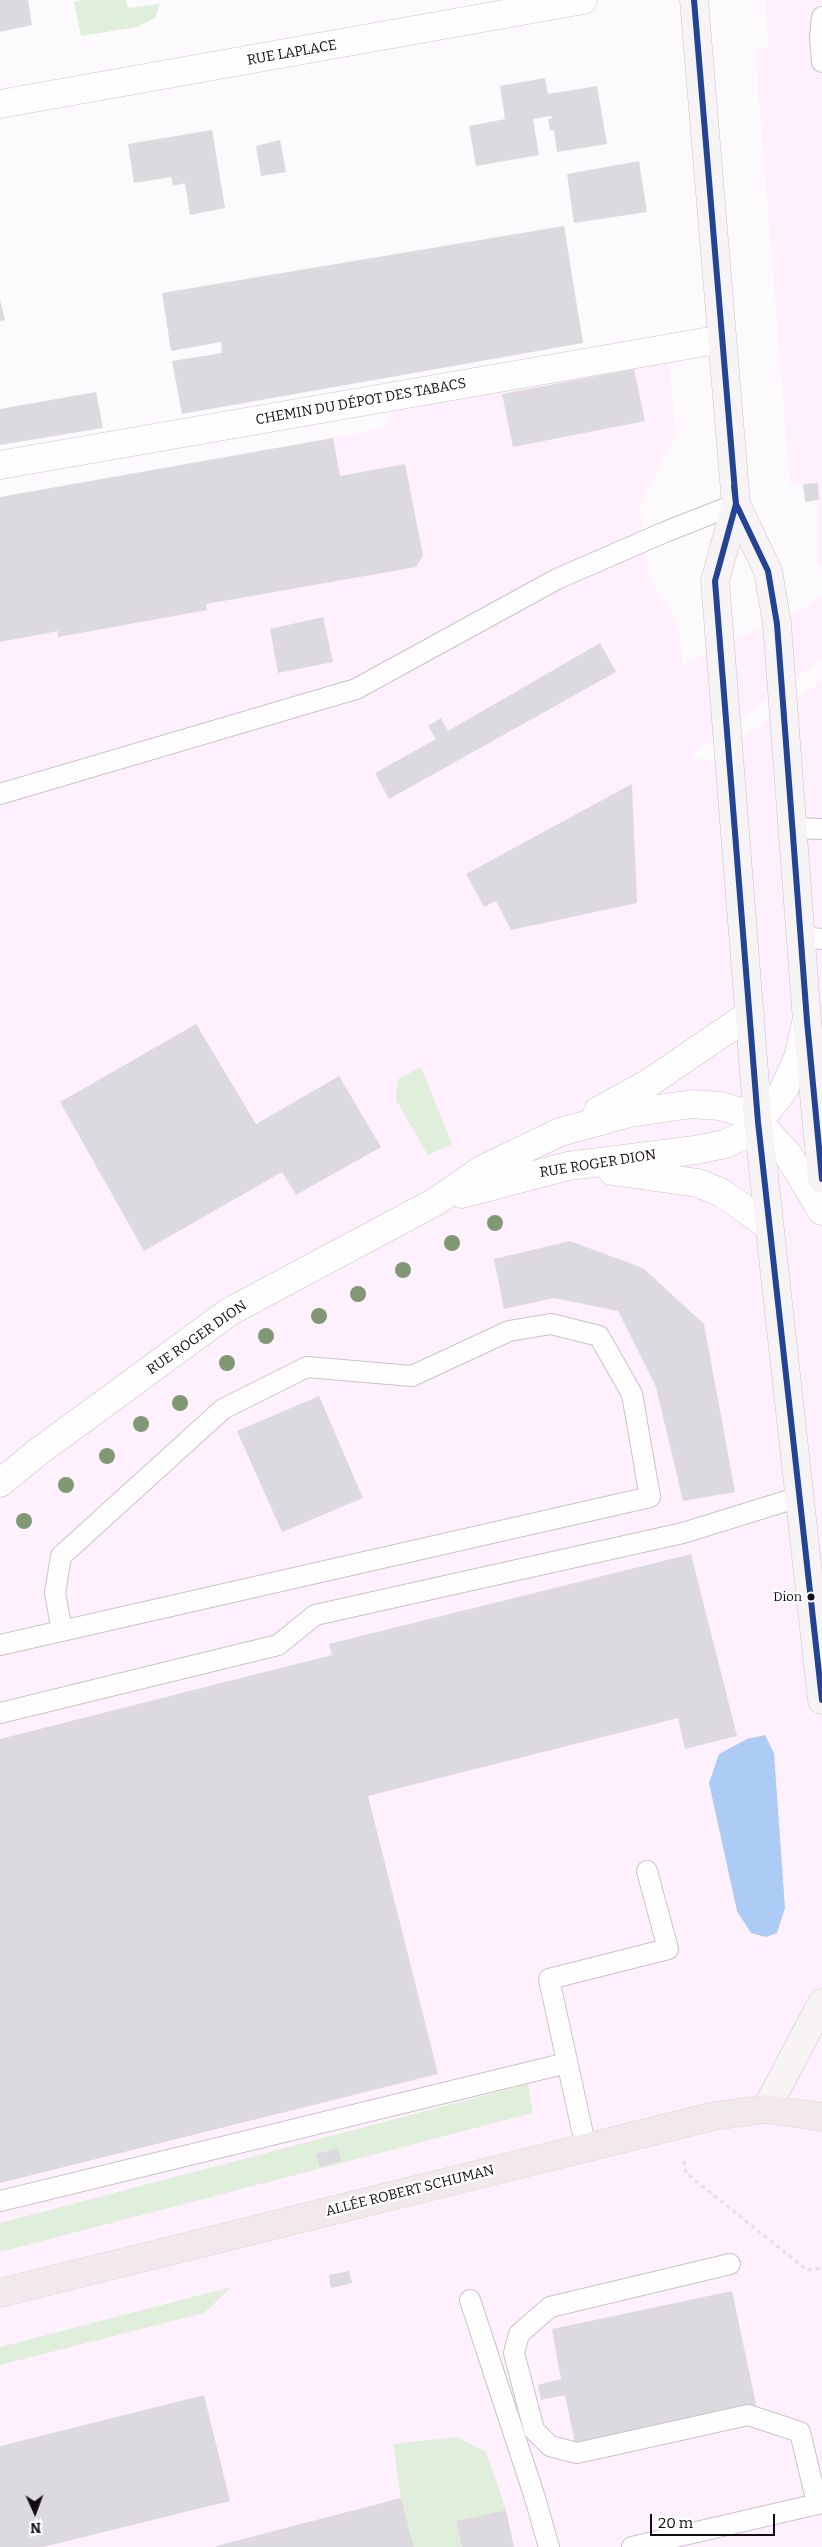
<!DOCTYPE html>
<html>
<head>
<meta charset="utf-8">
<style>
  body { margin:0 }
  #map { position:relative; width:822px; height:2547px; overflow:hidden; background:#fcfafc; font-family:Bitter,serif }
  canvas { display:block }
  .north { position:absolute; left:10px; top:2487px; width:50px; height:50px; -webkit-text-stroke:4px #fff; paint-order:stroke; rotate:178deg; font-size:14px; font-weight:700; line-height:20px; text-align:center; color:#130c13 }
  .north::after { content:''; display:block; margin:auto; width:18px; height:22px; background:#130c13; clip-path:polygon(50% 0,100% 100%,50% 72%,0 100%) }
  .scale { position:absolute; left:650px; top:2514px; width:125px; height:22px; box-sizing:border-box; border:2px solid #130c13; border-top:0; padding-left:6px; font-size:15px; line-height:18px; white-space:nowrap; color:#130c13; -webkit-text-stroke:4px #fff; paint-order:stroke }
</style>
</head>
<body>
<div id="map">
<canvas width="822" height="2547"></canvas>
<div class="north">N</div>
<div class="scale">20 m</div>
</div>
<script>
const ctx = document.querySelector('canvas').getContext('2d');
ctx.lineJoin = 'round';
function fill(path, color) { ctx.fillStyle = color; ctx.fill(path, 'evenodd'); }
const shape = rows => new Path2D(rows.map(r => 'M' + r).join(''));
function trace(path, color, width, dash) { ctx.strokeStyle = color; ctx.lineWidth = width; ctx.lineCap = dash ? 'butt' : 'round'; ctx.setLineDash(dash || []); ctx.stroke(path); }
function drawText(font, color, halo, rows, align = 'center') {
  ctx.font = font + ' Bitter,serif'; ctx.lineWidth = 5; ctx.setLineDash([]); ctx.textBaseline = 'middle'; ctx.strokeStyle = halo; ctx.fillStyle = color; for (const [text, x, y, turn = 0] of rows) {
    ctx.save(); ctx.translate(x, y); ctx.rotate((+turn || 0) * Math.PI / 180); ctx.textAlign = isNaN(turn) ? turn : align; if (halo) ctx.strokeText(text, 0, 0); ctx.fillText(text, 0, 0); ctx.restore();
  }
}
fill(shape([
  [765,0,822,0,822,565,818,567,818,483,790,485,755,50,768,47],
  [668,356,676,433,640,506,649,575,679,626,682,664,803,608,822,596,822,659,691,756,710,761,822,680,822,2547,0,2547,0,497,382,429,398,403]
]), '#fef1fd');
fill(shape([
  [84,0,126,0,128,8,160,4,155,18,137,27,81,36,74,2],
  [421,1067,452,1144,428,1155,396,1100,398,1079],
  [528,2084,533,2113,0,2252,0,2223],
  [231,2287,204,2313,0,2365,0,2347],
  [457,2437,486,2452,506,2510,456,2521,462,2547,414,2547,401,2498,393,2444]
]), '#e0efdb');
fill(shape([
  [765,1735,774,1753,785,1908,777,1933,766,1937,751,1933,737,1911,709,1783,719,1754,747,1739]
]), '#acccf6');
fill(shape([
  [0,0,28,0,32,25,0,32],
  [545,78,548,94,597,86,607,144,557,152,554,130,550,130,548,119,552,118,551,116,533,119,539,155,476,166,469,126,505,119,500,86],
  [212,130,225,208,190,215,185,183,173,186,171,177,134,183,128,144],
  [280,140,286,172,261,176,256,146],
  [639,161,647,212,574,223,567,174],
  [564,226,583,343,182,414,172,361,222,353,221,342,171,351,162,293],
  [0,300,5,320,0,321],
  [634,369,645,421,513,447,502,394],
  [96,392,103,428,0,445,0,409],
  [333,438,340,476,405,464,423,555,416,567,206,604,207,610,58,637,58,631,0,642,0,497],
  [818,483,819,500,805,502,803,484],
  [323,617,333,662,278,673,270,629],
  [600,643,616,672,389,799,375,773,436,739,428,726,441,718,448,731],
  [632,784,637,903,511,930,496,901,484,907,466,874],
  [196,1024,256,1124,339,1076,381,1147,296,1195,282,1172,144,1251,60,1102],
  [570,1241,643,1268,704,1324,735,1492,683,1501,656,1387,618,1311,554,1298,504,1309,494,1259],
  [319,1396,363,1498,282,1532,237,1431],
  [691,1554,737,1736,685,1749,678,1718,368,1796,438,2074,0,2183,0,1739,332,1655,329,1644],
  [338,2148,341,2161,320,2167,316,2154],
  [349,2271,352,2283,331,2288,329,2275],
  [732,2291,757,2409,576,2448,565,2395,541,2400,538,2385,561,2379,552,2329],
  [204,2395,230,2501,43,2547,0,2547,0,2446],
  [401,2498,414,2547,216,2547,216,2546],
  [506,2510,514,2547,462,2547,456,2521]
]), '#dcdadf');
const service = shape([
  [822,17,820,37,822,62],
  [0,794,356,689,557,579,665,532,736,504],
  [792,828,822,829],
  [801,937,822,939],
  [0,1645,650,1497,632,1394,599,1336,551,1324,509,1331,412,1376,307,1367,223,1409,61,1556,55,1593,62,1631],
  [0,1713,278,1645,315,1615,683,1533,799,1497],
  [586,2148,549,1979,668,1949,647,1871],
  [0,2201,567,2063],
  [730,2264,550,2307,519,2334,514,2353,534,2430,550,2446,577,2453,748,2415,800,2432,817,2503],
  [470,2300,535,2498,549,2547],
  [632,2547,822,2503]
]);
const minor = shape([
  [0,465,722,339]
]);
const tertiary = shape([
  [0,104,583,0],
  [598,1111,649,1083,750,1014],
  [612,1171,698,1183,722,1193,769,1226],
  [462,1194,568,1166,695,1150,725,1144,742,1136,758,1122,783,1091,798,1058,806,1023],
  [0,1483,38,1452,229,1312,435,1202,483,1169,560,1132,630,1113,692,1104,720,1106,741,1112,758,1122,787,1153,822,1211]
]);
const secondary = shape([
  [694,0,736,504,715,581,758,1122,822,1700],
  [736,504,768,571,777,624,807,1021,822,1179],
  [766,2109,822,2003]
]);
const primary = shape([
  [0,2293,714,2116,766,2109,822,2117]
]);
trace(service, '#c8c4c8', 22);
trace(minor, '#c8c4c8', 29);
trace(tertiary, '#c8c4c8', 29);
trace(secondary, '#c8c4c8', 29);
trace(primary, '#d8d6d8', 29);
trace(shape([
  [684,2161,686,2173,807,2270,822,2268]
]), '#e2e2e2', 3, [4, 4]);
trace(service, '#fffeff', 20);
trace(minor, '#fffeff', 28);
trace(tertiary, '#fffeff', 28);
trace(secondary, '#f8f4f5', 28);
trace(primary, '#f1e9ec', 28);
trace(shape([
  [694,0,736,504,715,581,758,1122,822,1700],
  [734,486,736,504,768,571,777,624,807,1021,822,1179]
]), '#234393', 6);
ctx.fillStyle = '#819875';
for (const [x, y] of [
  [495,1223],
  [452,1243],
  [403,1270],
  [358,1294],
  [319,1316],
  [266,1336],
  [227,1363],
  [180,1403],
  [141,1424],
  [107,1456],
  [66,1485],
  [24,1521]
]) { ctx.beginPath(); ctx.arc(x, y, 8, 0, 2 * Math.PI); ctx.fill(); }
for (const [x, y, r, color] of [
  [811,1597,4.5,"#130c13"]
]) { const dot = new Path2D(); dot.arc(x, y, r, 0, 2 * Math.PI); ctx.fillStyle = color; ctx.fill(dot); trace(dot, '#fff', 2); }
drawText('13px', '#130c13', '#fff', [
  ["Dion",802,1597]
], 'right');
drawText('14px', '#130c13', '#fff', [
  ["RUE LAPLACE",292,53,-10],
  ["CHEMIN DU DÉPOT DES TABACS",361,402,-10],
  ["RUE ROGER DION",598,1164,-9],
  ["RUE ROGER DION",197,1338,-35],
  ["ALLÉE ROBERT SCHUMAN",410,2191,-14]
]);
</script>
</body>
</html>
